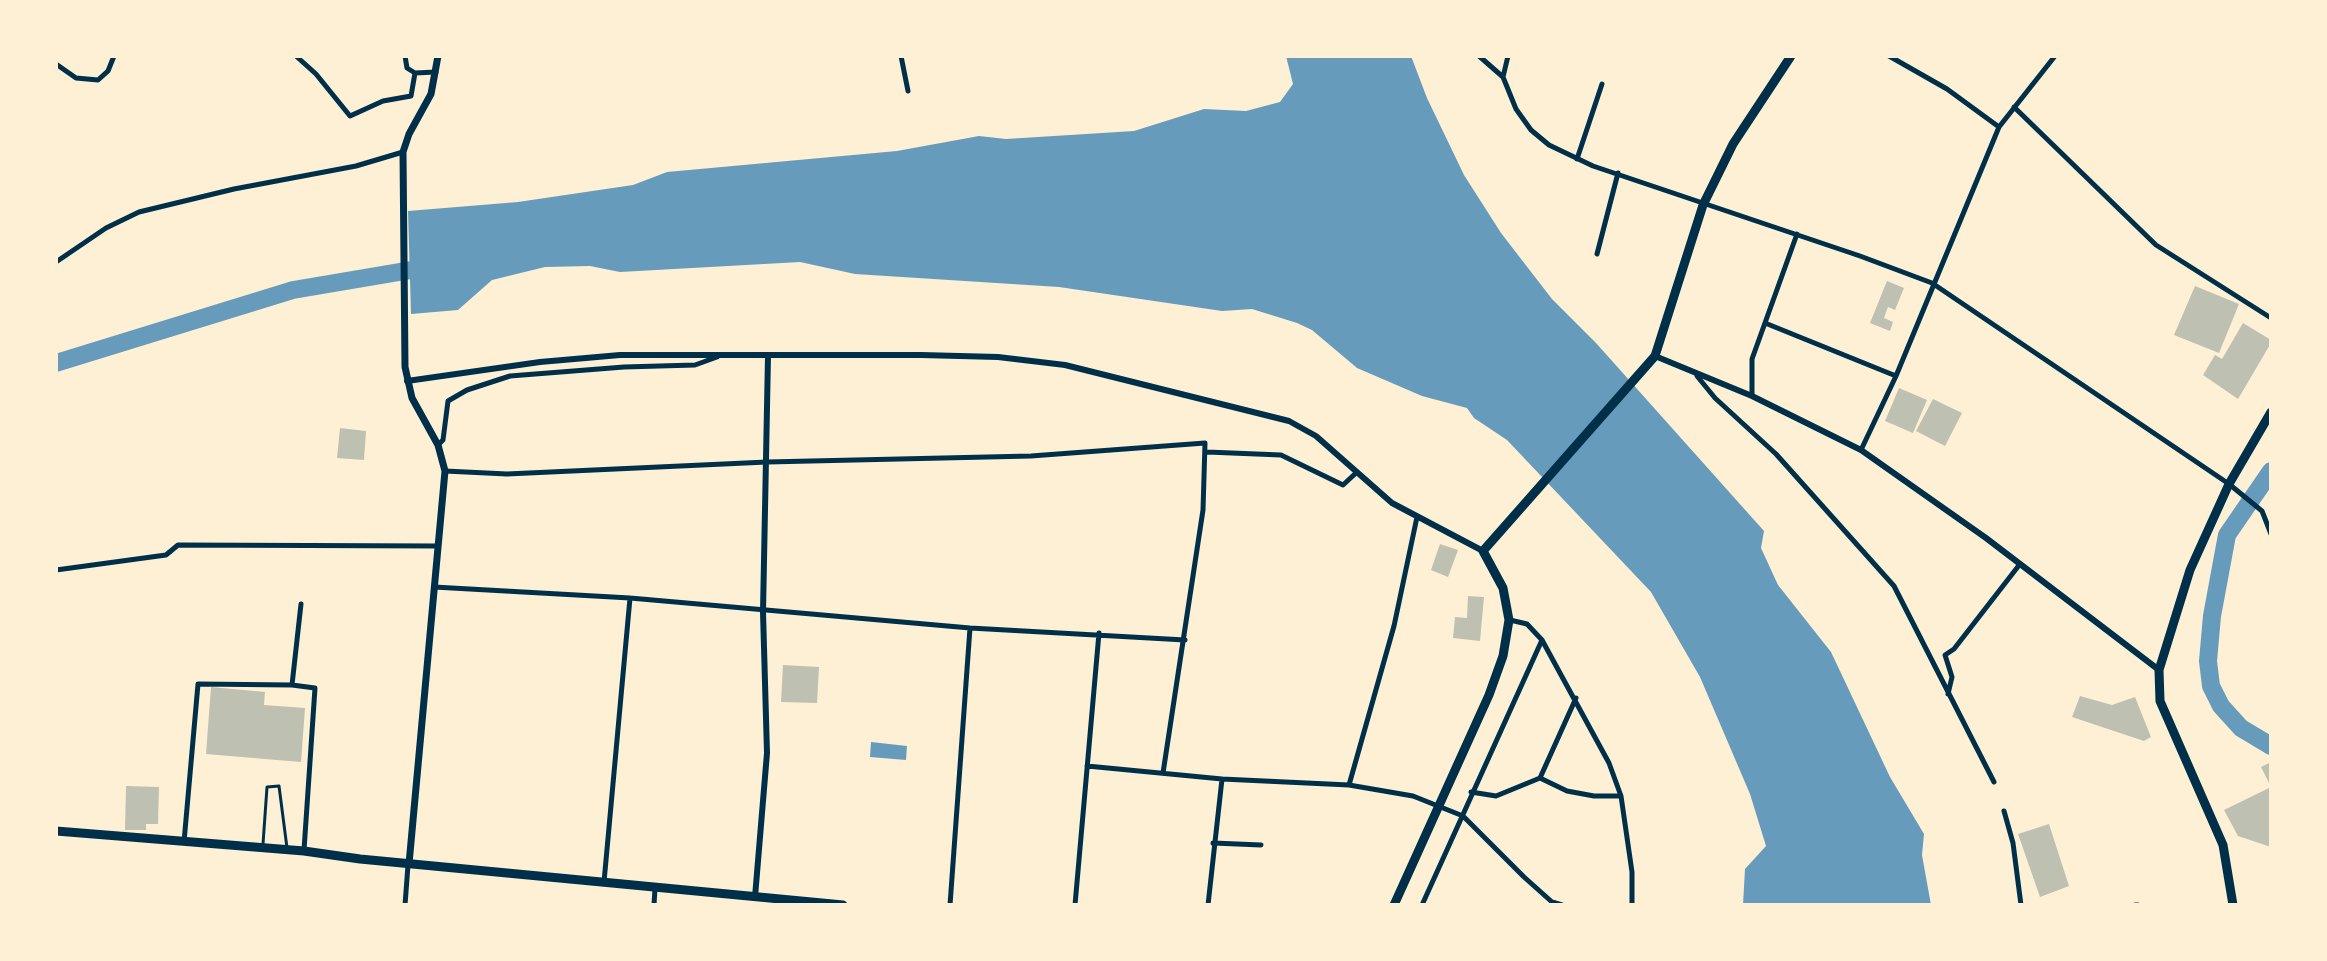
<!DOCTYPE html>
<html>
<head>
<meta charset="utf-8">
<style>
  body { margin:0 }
  #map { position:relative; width:2327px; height:961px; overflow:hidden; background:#fdf0d5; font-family:Commissioner,sans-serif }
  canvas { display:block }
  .frame { position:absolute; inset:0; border:58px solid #fdf0d5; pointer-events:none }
</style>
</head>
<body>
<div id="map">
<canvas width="2327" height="961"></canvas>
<div class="frame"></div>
</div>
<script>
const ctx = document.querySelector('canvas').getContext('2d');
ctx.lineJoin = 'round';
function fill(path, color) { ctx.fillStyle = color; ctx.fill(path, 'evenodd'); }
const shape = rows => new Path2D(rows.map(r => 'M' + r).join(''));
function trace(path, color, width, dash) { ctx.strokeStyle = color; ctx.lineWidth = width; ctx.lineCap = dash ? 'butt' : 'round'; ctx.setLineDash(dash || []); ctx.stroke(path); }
fill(shape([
  [1286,56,1411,56,1427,98,1464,175,1501,233,1552,299,1596,343,1764,531,1761,548,1778,585,1831,652,1890,777,1924,834,1922,855,1931,905,1743,905,1745,869,1766,846,1750,794,1700,677,1651,592,1507,440,1474,418,1467,408,1422,396,1357,368,1312,330,1297,323,1252,309,1222,311,1059,287,855,274,800,262,620,272,590,266,545,267,492,280,458,310,411,314,408,211,518,202,633,185,667,172,897,151,979,136,1006,139,1134,131,1204,109,1246,111,1280,102,1293,84],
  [871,742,907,746,906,760,870,757]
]), '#669bbc');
trace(shape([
  [56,363,293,290,423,268],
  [2271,471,2227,535,2212,616,2208,661,2211,686,2221,706,2241,728,2271,746]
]), '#669bbc', 18);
fill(shape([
  [1887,281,1904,288,1895,310,1888,307,1884,318,1893,322,1890,331,1870,323],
  [2195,286,2239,304,2219,353,2174,335],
  [2243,323,2271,340,2271,343,2238,399,2203,375,2215,355,2222,359],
  [1899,388,1927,400,1913,433,1885,421],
  [1933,399,1962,413,1945,446,1916,431],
  [340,428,366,431,364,460,337,458],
  [1440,544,1458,550,1448,577,1431,570],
  [1468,596,1484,597,1480,641,1453,638,1455,617,1467,618],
  [783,665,819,667,817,703,781,702],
  [211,687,265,692,264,705,305,708,301,762,206,754],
  [2080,696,2112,705,2135,697,2151,737,2144,741,2072,717],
  [2271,762,2271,847,2238,836,2224,810,2271,787,2261,767],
  [126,786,159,787,158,824,146,824,146,830,125,830],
  [2049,824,2069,886,2040,897,2018,834]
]), '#bec0b2');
trace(shape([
  [263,844,267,787,279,786,287,848]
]), '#003049', 3);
trace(shape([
  [296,56,316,74,350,116,383,101,411,96,415,73],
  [405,56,407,68,415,73,436,72],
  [901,56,908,91],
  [1479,56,1503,77],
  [1508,56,1503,77,1516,109,1531,130,1549,145,1593,166,1860,256,1932,283,2229,484,2262,511,2271,534],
  [1889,56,1947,89,1999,127],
  [56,64,76,78,98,80,108,71,114,56],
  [2014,107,2156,245,2271,318],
  [1577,159,1602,84],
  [1597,254,1618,173],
  [56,262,106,228,139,212,234,189,356,166,403,152],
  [1765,323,1896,376],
  [1697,376,1715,398,1776,454,1894,586,1994,782],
  [1752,396,1752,359,1797,234],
  [438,445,443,440,448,401,467,390,510,376,624,367,695,365,717,357],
  [1861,450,1896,376,1999,127,2055,56],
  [1207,452,1281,455,1343,485,1357,472],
  [445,471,507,474,767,462,1031,456,1205,443,1203,510,1163,773],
  [56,570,166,555,178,545,437,546],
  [434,587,630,598,970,628,1185,640],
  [1510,620,1527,624,1542,640,1609,763,1621,796,1632,872,1632,905],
  [292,685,301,604],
  [1948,694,1952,677,1945,655,1954,649,2020,564],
  [1087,766,1222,779,1349,785,1413,796,1463,816,1524,877,1552,902,1562,905],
  [1540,778,1567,791,1594,796,1621,796],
  [1349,785,1394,626,1417,517],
  [1471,792,1496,796,1540,778,1576,698],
  [2004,811,2013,843,2021,905],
  [184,842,198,684,292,685,315,688,304,850],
  [1213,843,1261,845],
  [604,882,630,598],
  [405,905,408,865],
  [654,905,655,888],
  [950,905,970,628],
  [1075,905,1099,633],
  [1208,905,1222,779],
  [1422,905,1542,640],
  [2135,905,2138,905]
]), '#003049', 5);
trace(shape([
  [1655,356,1752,396,1861,450,1986,538,2159,670],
  [407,381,540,362,620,355,921,355,998,357,1065,365,1289,421,1316,436,1392,503,1483,551],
  [755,897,767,753,763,612,768,356]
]), '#003049', 6);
trace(shape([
  [409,864,445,471,438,445,412,398,405,367,403,152,409,134,431,94,438,56]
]), '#003049', 7);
trace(shape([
  [56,831,304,851,360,859,843,905],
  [1394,905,1489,695,1503,656,1509,620,1503,588,1483,551,1655,356,1703,205,1733,144,1791,56],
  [2233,905,2223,845,2160,701,2159,670,2190,570,2229,484,2271,412]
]), '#003049', 9);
</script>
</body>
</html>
